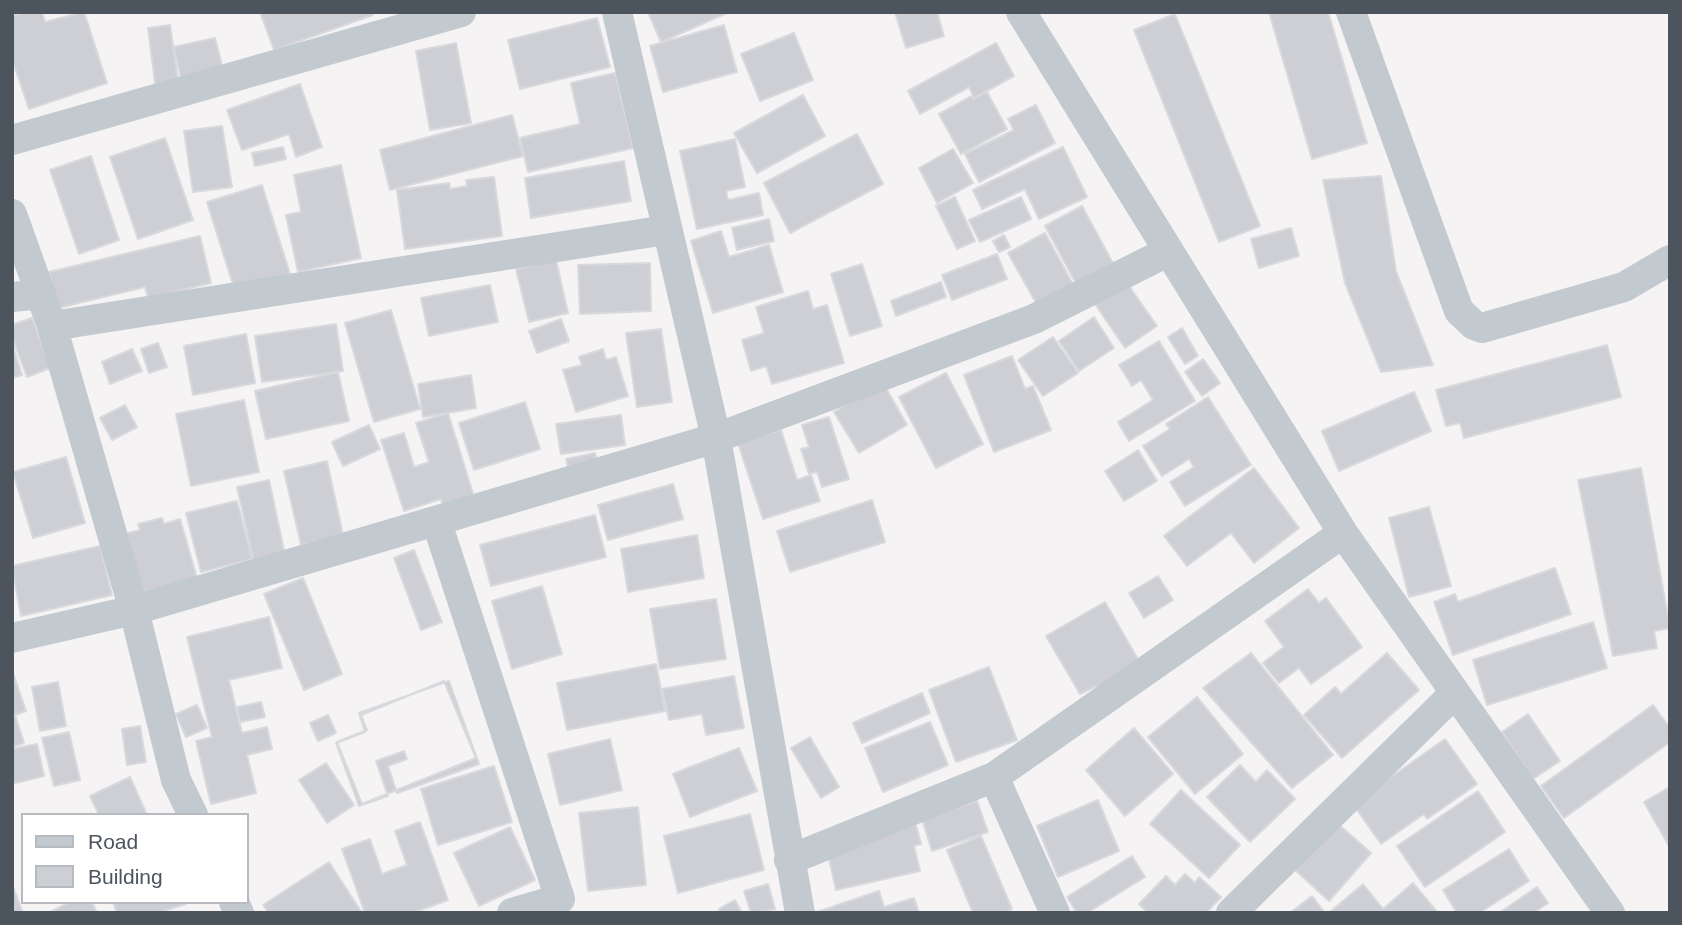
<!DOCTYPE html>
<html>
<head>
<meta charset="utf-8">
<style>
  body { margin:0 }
  #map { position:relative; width:1682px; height:925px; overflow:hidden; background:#f5f3f3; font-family:Arial,sans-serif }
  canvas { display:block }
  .frame { position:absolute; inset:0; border:14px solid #4c545e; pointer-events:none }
  .legend { position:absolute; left:21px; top:813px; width:228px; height:91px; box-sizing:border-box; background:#fff; border:2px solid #b7bbbf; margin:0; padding:9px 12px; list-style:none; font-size:21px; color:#4c545e }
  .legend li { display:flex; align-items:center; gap:14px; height:35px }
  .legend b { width:35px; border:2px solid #b7bbbf }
</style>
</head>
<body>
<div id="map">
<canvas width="1682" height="925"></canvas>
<div class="frame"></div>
<ul class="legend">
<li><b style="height:9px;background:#c2c9cf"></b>Road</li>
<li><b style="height:19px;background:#cdcfd4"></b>Building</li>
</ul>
</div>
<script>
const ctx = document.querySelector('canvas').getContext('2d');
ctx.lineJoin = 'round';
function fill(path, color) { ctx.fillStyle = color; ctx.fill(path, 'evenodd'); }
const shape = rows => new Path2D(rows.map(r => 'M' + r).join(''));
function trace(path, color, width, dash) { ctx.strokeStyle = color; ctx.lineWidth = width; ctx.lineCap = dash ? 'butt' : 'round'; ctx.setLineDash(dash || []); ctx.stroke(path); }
const building = shape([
  [24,12,42,12,45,22,84,12,107,83,29,109,12,59,12,16,24,12],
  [260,12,372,12,373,15,274,50,260,12],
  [648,12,729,12,661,42,648,12],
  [895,12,937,12,944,36,906,48,895,12],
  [1269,12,1328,12,1367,143,1312,159,1269,12],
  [1175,14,1260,226,1219,242,1134,30,1175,14],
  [597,18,610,67,520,89,508,40,597,18],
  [170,25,179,88,156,91,148,28,170,25],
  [724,25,737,72,663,92,650,46,724,25],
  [794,33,813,80,760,101,741,54,794,33],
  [215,38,224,73,182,83,174,47,215,38],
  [456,43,471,123,430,130,416,51,456,43],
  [996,43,1014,76,974,98,969,87,920,114,908,91,996,43],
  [615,73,633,148,528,172,520,138,580,124,571,83,615,73],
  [300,84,322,147,296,157,289,134,242,150,227,110,300,84],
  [987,92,1007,129,961,154,939,114,972,96,973,99,987,92],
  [803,95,825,136,757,173,734,133,803,95],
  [1036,105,1055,143,979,182,965,154,1014,130,1008,119,1036,105],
  [512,115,523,156,390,190,380,150,512,115],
  [222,126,232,187,193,192,184,131,222,126],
  [857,134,883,184,790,233,764,183,857,134],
  [165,138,193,220,138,239,110,157,165,138],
  [735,139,745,187,726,191,728,200,759,193,763,215,697,229,680,151,735,139],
  [283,147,286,159,255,166,252,153,283,147],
  [1063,147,1087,197,1039,219,1025,189,982,209,973,190,1063,147],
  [953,149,973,183,937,203,919,168,953,149],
  [91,156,119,240,79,254,50,170,91,156],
  [624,161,631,201,531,218,525,178,624,161],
  [341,165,361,258,298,272,286,215,301,212,294,175,341,165],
  [1381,176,1396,271,1433,365,1381,372,1345,283,1323,180,1381,176],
  [494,177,502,236,405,249,397,190,449,183,450,189,467,186,466,180,494,177],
  [262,185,290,274,235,291,207,202,262,185],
  [955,197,975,241,957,249,936,206,955,197],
  [1021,197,1031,219,980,242,969,220,1021,197],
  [1082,206,1115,267,1078,287,1045,226,1082,206],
  [769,219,774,241,737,250,732,228,769,219],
  [1291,228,1299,256,1259,268,1251,239,1291,228],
  [721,231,729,257,769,245,783,292,713,313,691,241,721,231],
  [1045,233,1076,290,1040,310,1008,253,1045,233],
  [1004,235,1010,247,999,252,993,241,1004,235],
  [200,236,211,283,148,298,145,287,58,308,49,272,200,236],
  [997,254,1007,279,952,300,942,275,997,254],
  [556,260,568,313,529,322,516,269,556,260],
  [650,263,651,311,580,314,578,265,650,263],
  [862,264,882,326,850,336,831,274,862,264],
  [1122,276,1157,326,1125,348,1091,298,1122,276],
  [941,282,946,297,896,316,891,301,941,282],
  [490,285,498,322,429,336,421,298,490,285],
  [808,291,813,309,827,305,844,363,772,384,766,366,751,371,742,340,764,333,756,307,808,291],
  [391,310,420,409,374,422,345,323,391,310],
  [1094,317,1114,348,1079,371,1059,341,1094,317],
  [32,318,50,368,27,377,12,337,12,325,32,318],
  [561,319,569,341,537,353,529,331,561,319],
  [336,324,343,371,262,382,255,336,336,324],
  [1182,328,1198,356,1185,364,1168,337,1182,328],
  [661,329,672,402,637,407,626,333,661,329],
  [246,334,255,383,193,395,184,346,246,334],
  [1053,337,1078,373,1043,396,1018,360,1053,337],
  [1159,341,1195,401,1129,441,1118,422,1153,400,1141,380,1132,386,1119,365,1159,341],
  [12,343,22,375,12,378,12,343],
  [158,343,167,367,149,373,141,349,158,343],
  [1607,345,1621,397,1464,438,1460,423,1446,426,1436,390,1607,345],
  [132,349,142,371,110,384,102,362,132,349],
  [603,349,606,360,616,357,628,396,576,412,563,370,582,365,579,357,603,349],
  [1012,356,1025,389,1033,386,1051,430,994,452,964,375,1012,356],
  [1203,359,1220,383,1202,396,1185,372,1203,359],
  [338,372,349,421,266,439,255,391,338,372],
  [946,373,983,444,936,468,899,397,946,373],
  [471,375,476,408,423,417,418,384,471,375],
  [883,383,907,425,859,453,834,412,883,383],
  [1414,392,1431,431,1339,471,1322,431,1414,392],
  [1208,397,1251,465,1185,506,1170,482,1194,467,1189,459,1162,476,1143,446,1170,429,1166,424,1208,397],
  [244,400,259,472,191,486,176,414,244,400],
  [525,402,540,449,474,470,459,423,525,402],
  [125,405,137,427,112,440,100,418,125,405],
  [448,413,475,500,444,510,441,499,404,511,381,440,404,433,414,467,429,462,416,423,448,413],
  [621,415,625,445,561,454,556,424,621,415],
  [829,417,849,479,822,487,817,472,809,474,801,449,809,447,802,425,829,417],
  [369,425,380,449,343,466,332,442,369,425],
  [781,430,797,480,811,475,820,501,763,519,738,443,781,430],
  [1138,450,1157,481,1124,501,1105,471,1138,450],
  [595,453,599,471,570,477,566,459,595,453],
  [66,457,85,523,33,538,13,472,66,457],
  [327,461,343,535,301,545,284,471,327,461],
  [1254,468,1299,528,1254,563,1231,533,1187,566,1164,536,1254,468],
  [1641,468,1670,628,1654,631,1657,648,1613,656,1578,480,1641,468],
  [269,480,285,555,254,562,237,487,269,480],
  [673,484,683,519,608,540,598,505,673,484],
  [872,500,885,542,790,572,777,531,872,500],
  [237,501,252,559,201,572,186,513,237,501],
  [1429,507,1451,586,1409,597,1389,518,1429,507],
  [595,515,606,557,491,586,480,545,595,515],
  [162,518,164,524,180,519,197,578,140,593,124,534,140,530,138,524,162,518],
  [697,535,704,578,628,592,621,549,697,535],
  [100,546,112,595,21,616,12,566,100,546],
  [414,550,442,622,421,630,394,558,414,550],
  [1555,568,1571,614,1453,655,1434,602,1455,594,1458,602,1555,568],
  [1158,576,1173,600,1144,618,1129,593,1158,576],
  [303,578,342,674,304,690,264,594,303,578],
  [542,586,562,654,512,669,492,601,542,586],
  [1308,589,1319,603,1326,598,1362,647,1311,684,1299,668,1279,683,1263,663,1284,647,1265,621,1308,589],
  [716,599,726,659,660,669,650,609,716,599],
  [1105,602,1139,661,1102,697,1096,686,1080,694,1046,636,1105,602],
  [269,617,282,668,229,680,242,733,267,727,272,749,247,755,256,793,211,804,196,741,212,737,187,637,269,617],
  [1593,622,1607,668,1487,705,1473,660,1593,622],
  [1251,653,1333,755,1292,788,1203,688,1251,653],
  [1387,653,1419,690,1342,758,1304,715,1335,687,1341,694,1387,653],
  [656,664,665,711,567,730,557,683,656,664],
  [989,667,1017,740,956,762,929,690,989,667],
  [13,673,26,711,15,715,24,743,12,747,13,673],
  [734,676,744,728,706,735,702,714,669,720,662,689,734,676],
  [444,681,476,758,362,804,337,742,367,730,361,715,444,681],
  [449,681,479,764,397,793,388,766,407,759,404,751,376,761,388,796,359,806,336,743,365,732,359,713,449,681],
  [58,682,66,726,40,731,32,687,58,682],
  [922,693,930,713,862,743,853,723,922,693],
  [1197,697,1243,754,1195,794,1148,737,1197,697],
  [261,702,265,717,240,722,237,707,261,702],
  [197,705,207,728,186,737,176,714,197,705],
  [1653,705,1670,728,1670,742,1564,818,1541,786,1653,705],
  [1528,714,1560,761,1533,779,1502,732,1528,714],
  [328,715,336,733,318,741,310,723,328,715],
  [930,722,948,765,883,792,865,748,930,722],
  [140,726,146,762,127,765,122,729,140,726],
  [1134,728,1173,774,1125,816,1086,770,1134,728],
  [69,732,80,780,54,786,42,738,69,732],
  [810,737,839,787,821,798,791,748,810,737],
  [610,739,622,790,560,805,548,754,610,739],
  [1445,739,1477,784,1427,819,1424,814,1381,844,1353,804,1445,739],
  [37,744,44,776,12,784,12,749,37,744],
  [739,748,757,791,690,817,673,774,739,748],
  [326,763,354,805,327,823,299,780,326,763],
  [1240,765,1256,782,1267,770,1295,799,1250,842,1207,797,1240,765],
  [494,766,512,822,438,845,421,789,494,766],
  [130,777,147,815,99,815,90,796,130,777],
  [1670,787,1670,848,1644,802,1670,787],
  [1181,790,1240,845,1209,878,1150,824,1181,790],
  [1478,791,1505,832,1425,887,1397,846,1478,791],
  [1098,800,1119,851,1058,877,1037,826,1098,800],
  [977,801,988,832,932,851,922,819,977,801],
  [638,807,646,885,588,891,579,813,638,807],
  [750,814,764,870,678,893,664,836,750,814],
  [420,822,448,900,412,913,365,913,342,849,370,839,382,874,407,865,395,831,420,822],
  [1337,823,1371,853,1329,901,1295,870,1337,823],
  [916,825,921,844,914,846,920,871,836,890,826,845,916,825],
  [510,827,535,880,479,906,454,853,510,827],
  [981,836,1012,909,1002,913,973,913,947,850,981,836],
  [1509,849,1529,881,1479,913,1457,913,1443,890,1509,849],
  [1132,856,1145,877,1087,913,1077,913,1067,897,1132,856],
  [329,862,362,913,269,913,263,905,329,862],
  [1185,874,1195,883,1199,877,1221,897,1206,913,1148,913,1139,904,1166,876,1175,885,1185,874],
  [1413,883,1438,913,1329,913,1363,884,1383,909,1413,883],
  [12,884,23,913,12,913,12,884],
  [768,884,775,909,751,913,744,891,768,884],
  [1537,887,1548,903,1533,913,1499,913,1537,887],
  [879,891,884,907,914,898,919,913,814,913,879,891],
  [1312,896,1325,913,1290,913,1312,896],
  [735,900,742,913,721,913,719,909,735,900],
  [69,902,92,902,97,913,49,913,69,902],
  [113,902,185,902,186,904,157,913,117,913,113,902]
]);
fill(building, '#cdcfd4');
trace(building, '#d8d9dd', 2);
trace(shape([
  [617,12,716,438,800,913],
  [1021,12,1343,533,1610,913],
  [1351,12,1459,311,1474,325,1482,328,1624,287,1670,260],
  [12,140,461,12],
  [12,214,52,326,134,610,176,780,193,815],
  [12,297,41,294],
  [52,326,666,230],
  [437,523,560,899,512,913],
  [12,638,134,610,716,438,1034,319,1169,251],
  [994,777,1343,533],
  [789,860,994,777,1055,913],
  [234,902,239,913],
  [1231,913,1455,693]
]), '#c2c9cf', 30);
</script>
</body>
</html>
